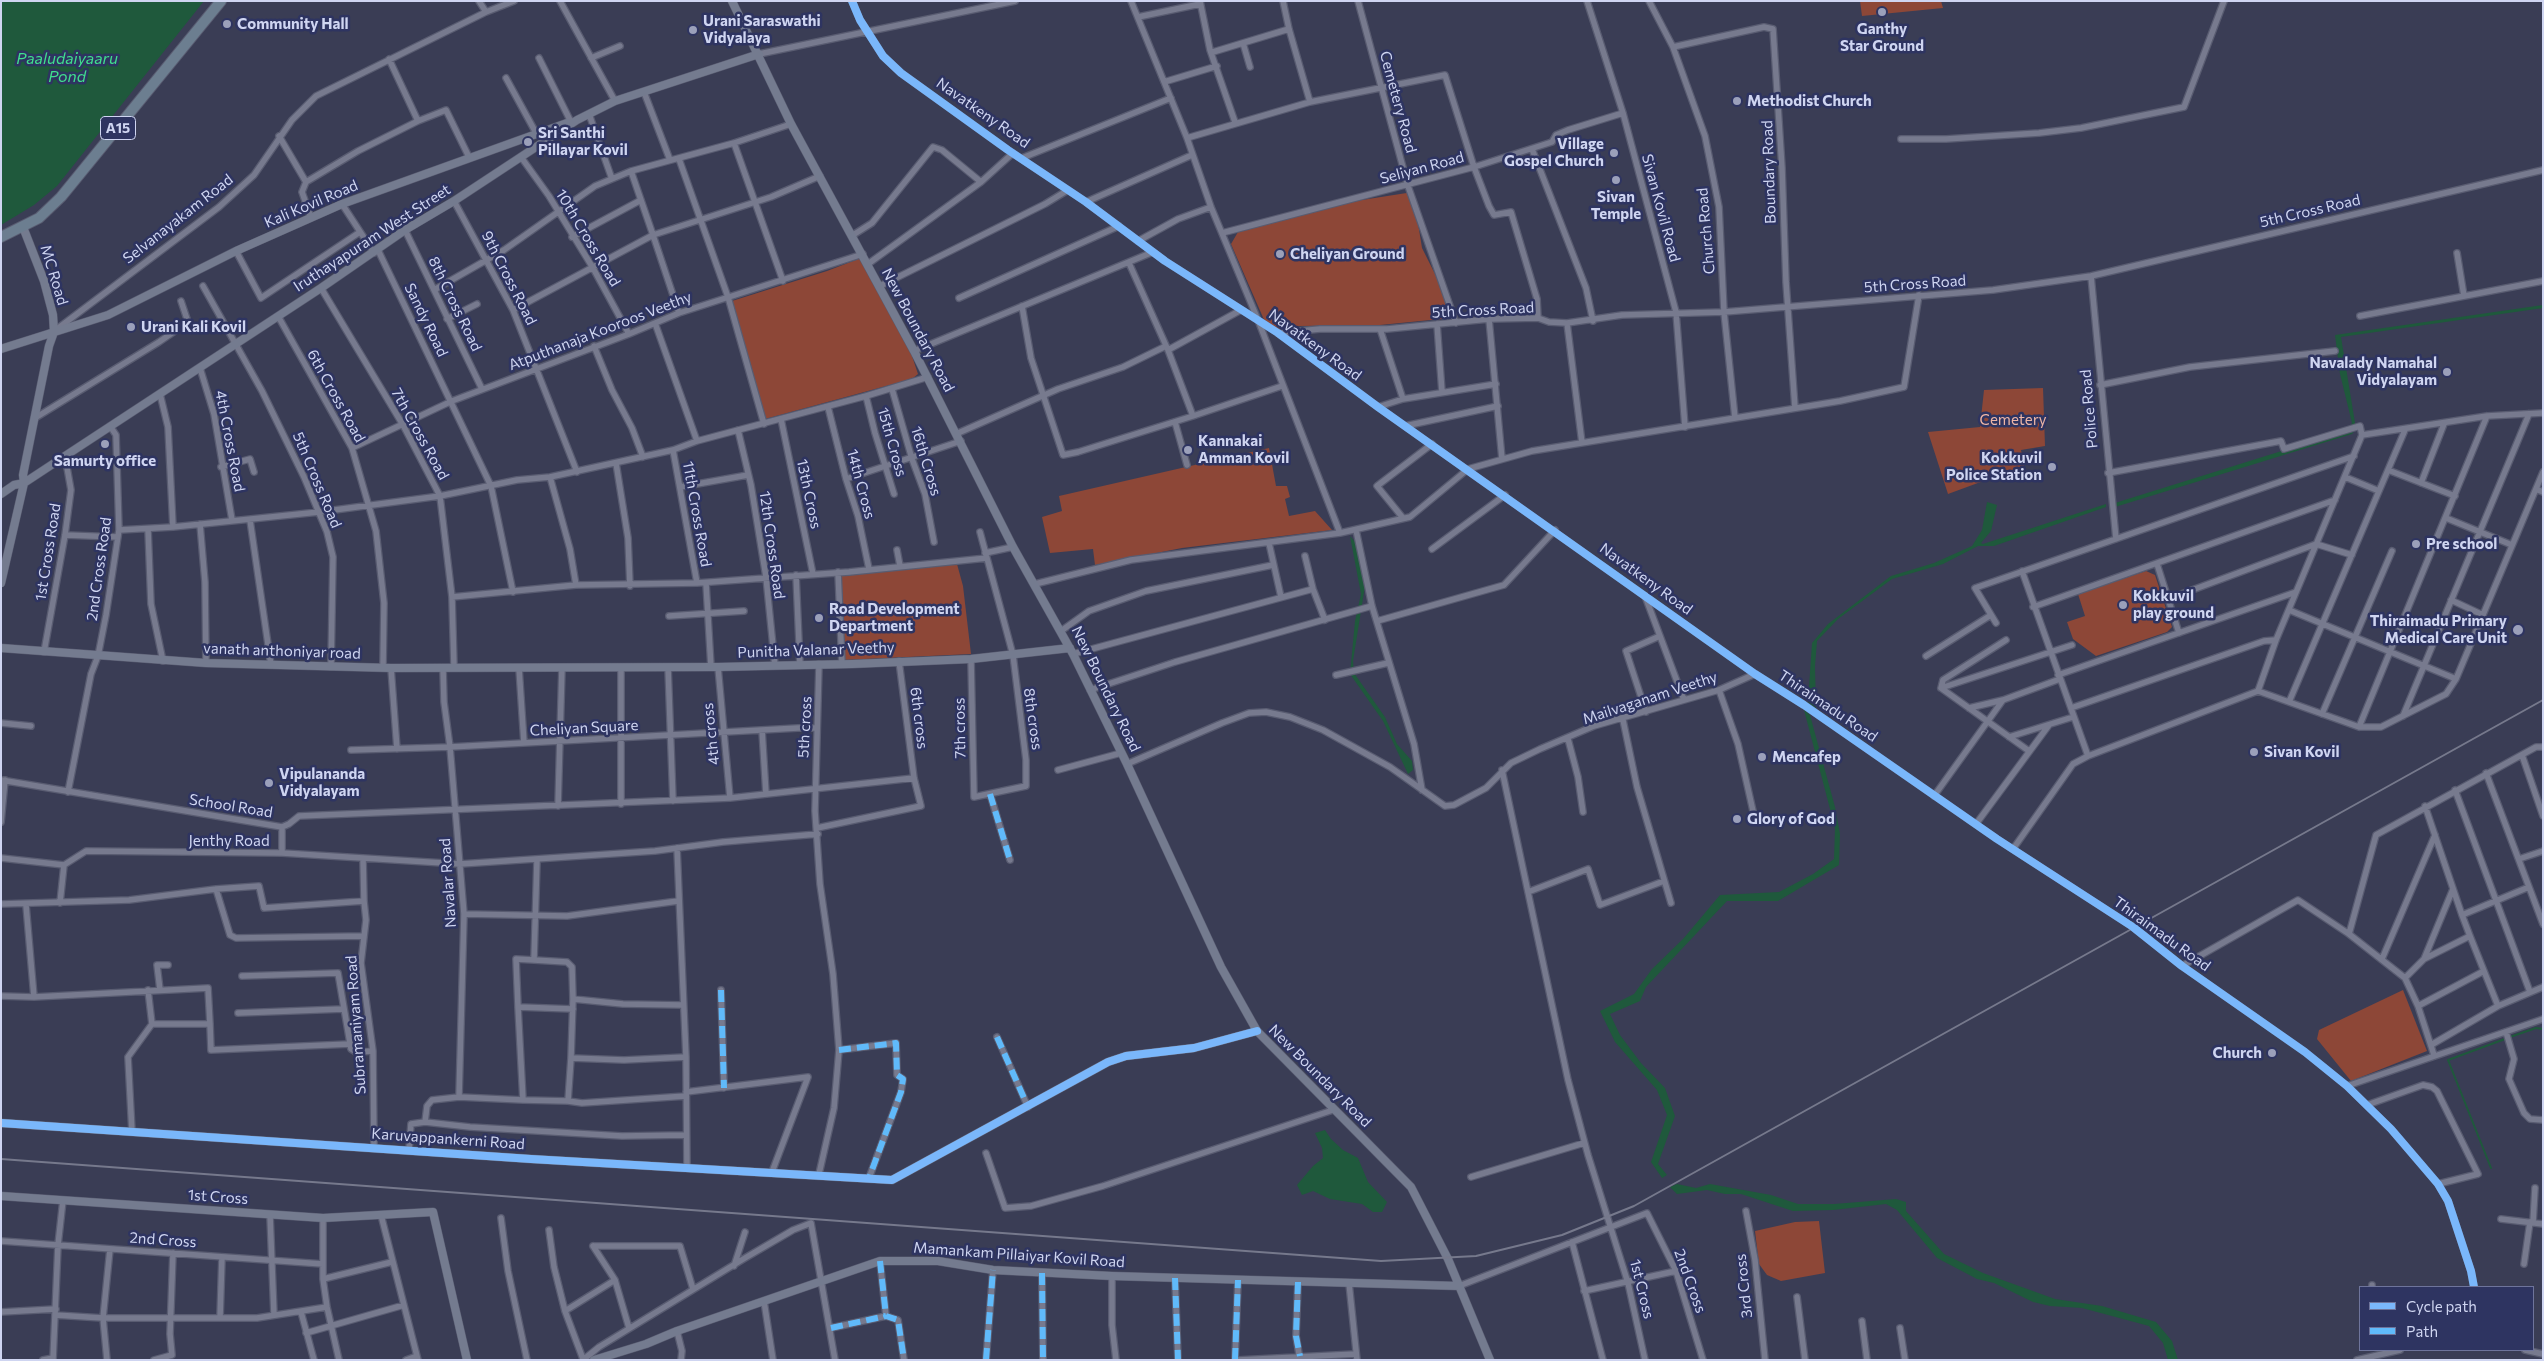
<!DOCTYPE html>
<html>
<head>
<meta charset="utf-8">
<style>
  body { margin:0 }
  #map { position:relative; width:2544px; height:1361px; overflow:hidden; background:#3a3d55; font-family:Commissioner,sans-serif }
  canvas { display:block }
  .frame { position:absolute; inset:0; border:2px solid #cfd5f1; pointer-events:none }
  .legend { position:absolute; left:2359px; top:1286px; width:175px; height:65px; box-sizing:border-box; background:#2e3461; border:1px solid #6e749b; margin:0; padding:6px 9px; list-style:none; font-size:15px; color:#cfd5f1 }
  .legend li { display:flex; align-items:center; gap:10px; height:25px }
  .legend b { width:25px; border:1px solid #6e749b }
</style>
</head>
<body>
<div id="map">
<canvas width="2544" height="1361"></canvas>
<div class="frame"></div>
<ul class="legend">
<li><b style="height:6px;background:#7ab7fb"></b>Cycle path</li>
<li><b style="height:6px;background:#60bafa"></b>Path</li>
</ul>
</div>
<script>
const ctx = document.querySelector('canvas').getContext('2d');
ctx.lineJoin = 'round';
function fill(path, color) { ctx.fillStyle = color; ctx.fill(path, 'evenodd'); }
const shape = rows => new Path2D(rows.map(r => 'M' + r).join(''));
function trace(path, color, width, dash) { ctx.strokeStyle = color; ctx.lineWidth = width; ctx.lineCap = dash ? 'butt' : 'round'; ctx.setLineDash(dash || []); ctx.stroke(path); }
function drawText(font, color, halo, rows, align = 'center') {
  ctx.font = font + ' Commissioner,sans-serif'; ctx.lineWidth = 5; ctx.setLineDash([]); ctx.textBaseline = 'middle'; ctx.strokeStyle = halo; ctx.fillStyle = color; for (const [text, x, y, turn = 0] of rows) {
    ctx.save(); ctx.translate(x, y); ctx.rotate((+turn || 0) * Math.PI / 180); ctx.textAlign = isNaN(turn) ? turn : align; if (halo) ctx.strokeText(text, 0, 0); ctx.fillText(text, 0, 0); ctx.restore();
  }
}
fill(shape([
  [1860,1,1941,1,1943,8,1862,16],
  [1413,192,1422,248,1440,284,1451,318,1380,325,1300,326,1276,329,1265,322,1231,244,1238,232,1317,207],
  [861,258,909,347,918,374,912,379,765,419,732,301,827,271],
  [2043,388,2045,446,2021,450,2024,466,1948,494,1928,432,1980,427,1984,390],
  [1269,448,1276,486,1287,486,1290,497,1285,499,1289,516,1315,511,1332,530,1182,548,1095,565,1093,549,1050,553,1042,517,1062,511,1059,496],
  [957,564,963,586,971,654,844,660,840,574],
  [2146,571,2155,575,2172,627,2167,632,2096,656,2073,639,2067,622,2085,616,2078,594],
  [2403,990,2427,1051,2351,1081,2317,1039,2319,1030],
  [1819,1221,1825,1273,1781,1281,1767,1275,1759,1264,1755,1231,1795,1222]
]), '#8d4737');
fill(shape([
  [1,1,204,1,57,186,34,205,1,225],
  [2543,305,2543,308,2341,337,2356,429,2352,434,2115,507,2115,503,2349,430,2352,423,2340,374,2335,335],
  [1987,502,1997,505,1991,531,1981,543,1983,544,2106,504,2106,507,1994,546,1978,546,1943,564,1892,579,1838,619,1817,641,1815,666,1816,708,1808,702,1812,643,1828,624,1891,576,1934,563,1972,546,1982,530],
  [1350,536,1355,542,1365,586,1353,661,1354,673,1385,717,1397,744,1412,761,1413,770,1408,774,1383,721,1350,674,1355,621,1361,594],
  [1804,710,1810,715,1835,807,1840,834,1839,865,1778,901,1727,901,1646,987,1640,1001,1610,1014,1620,1035,1641,1063,1665,1088,1675,1116,1658,1164,1667,1175,1662,1178,1651,1162,1667,1115,1657,1090,1615,1042,1600,1011,1634,994,1652,969,1683,939,1720,895,1779,892,1813,874,1834,859,1835,828],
  [1325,1130,1331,1139,1343,1150,1358,1158,1368,1182,1387,1202,1382,1212,1373,1212,1362,1204,1330,1199,1313,1191,1302,1195,1297,1185,1313,1166,1323,1158,1322,1148,1315,1133],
  [1677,1184,1696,1188,1710,1184,1771,1195,1798,1204,1834,1204,1896,1199,1906,1202,1906,1211,1944,1254,1983,1273,2055,1299,2102,1306,2156,1322,2172,1341,2178,1360,2168,1360,2163,1343,2149,1326,2082,1308,2050,1306,2033,1302,1994,1283,1977,1279,1937,1258,1897,1210,1886,1204,1833,1210,1793,1211,1741,1194,1725,1194,1707,1190,1677,1194,1670,1187]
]), '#1f593c');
trace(shape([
  [2510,1037,2536,1028,2543,1029],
  [2491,1168,2448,1060,2505,1039]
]), '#1f593c', 2);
const street = shape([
  [479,1,486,12],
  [560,1,615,101],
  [852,1,860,20,883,56,901,73,1008,150,1086,202,1165,261,1278,333,1378,407,1755,674,1804,705,1997,839,2133,927,2182,966,2305,1052,2347,1086,2391,1129,2438,1184,2448,1201,2471,1271,2474,1287],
  [1131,1,1187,138,1211,207,1258,320,1340,533],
  [1200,1,1210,50,1235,122],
  [1283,1,1289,29,1310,102],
  [1358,1,1408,186,1456,323],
  [1587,1,1623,113,1676,312,1685,427],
  [1649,1,1673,47,1764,27,1773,29,1782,168,1786,282,1795,408],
  [1138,17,1200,4],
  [1243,43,1250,67],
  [1673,47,1705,136,1719,207,1724,312,1735,418],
  [1213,52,1289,29],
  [759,54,1015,1],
  [539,58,571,122],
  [591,58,620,46],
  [506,78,536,133],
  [1164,82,1217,66],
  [644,92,670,160],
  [589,114,612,179],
  [418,121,446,110,469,157],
  [279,136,306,182,302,192,311,218],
  [1187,138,1310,102,1445,75,1474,167,1489,206,1494,215,1511,212,1537,299,1538,318],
  [1901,139,1946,139,2039,133,2081,128,2184,107,2224,1],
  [734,143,783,281],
  [1532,149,1586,288,1593,321],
  [521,157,549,196,593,268,629,334],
  [1022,158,1171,98],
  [679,159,728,297,764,424],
  [306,182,358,151,418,121,389,59],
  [454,201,513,310,577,472],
  [1086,202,1192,155],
  [342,204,374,253],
  [405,230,482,389],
  [1222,233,1474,167,1552,142,1556,135,1568,130,1623,113],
  [853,235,872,223,933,147,942,150,981,182],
  [572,237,641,200],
  [1138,241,1178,219,1211,207],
  [378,250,491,486,513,592],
  [236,251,261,298,360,232],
  [2457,253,2464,296],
  [1129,263,1168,350,1193,416,1282,386],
  [868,264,981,182,1013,153],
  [2091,276,2116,539],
  [203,286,262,391,304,477,327,532,333,557,331,667],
  [880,286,1045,204,1068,190],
  [321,288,403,425,440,496,452,597,454,667],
  [434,290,504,250,595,186,631,171,734,143,791,124],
  [959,298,1119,226],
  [1022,306,1031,358,1063,455,1078,452,1193,416],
  [513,310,653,235,631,171],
  [679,313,653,235,771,197,820,176],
  [278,316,352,448,376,531,384,603,383,668],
  [2360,316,2543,281],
  [447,319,477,304],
  [1489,319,1502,459],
  [655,323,697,441],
  [1567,323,1582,443],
  [1437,324,1442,392],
  [57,329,219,207,254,175,292,120,316,96,486,12,514,1],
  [1380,329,1403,399],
  [1278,333,1320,329,1387,329,1489,319,1538,318,1549,322,1567,323,1622,315,1724,312,1993,290,2091,276,2543,170],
  [594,346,612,390,632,428,643,457],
  [1168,350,1241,310],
  [914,351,1153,252],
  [200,368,214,414,232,520],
  [2100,385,2190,367,2335,351],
  [892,389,912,459,925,494,934,542],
  [160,394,168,427,173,527],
  [866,396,875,433,894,494],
  [828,407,846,479,858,516,869,569],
  [1378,407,1403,399,1496,384],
  [35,418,159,342,188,322,181,301],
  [781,419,813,574],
  [1175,422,1187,465],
  [1405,426,1498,406],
  [738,430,751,485,766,577,775,666],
  [956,434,1058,389,1123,367,1166,346],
  [352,448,452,401,629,334,679,313,863,254],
  [673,450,697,583],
  [616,463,628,538,630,586],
  [221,467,250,459,254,472],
  [2388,470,2455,496],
  [2108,473,2281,441,2284,449,2360,426,2362,435],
  [550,477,570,549,576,585],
  [2345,477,2379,491],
  [846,479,961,441],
  [2421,483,2444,424],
  [680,487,748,475],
  [2536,489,2543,492],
  [1403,518,1377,486,1432,444],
  [2446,518,2512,545],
  [250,520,271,665],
  [200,524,205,582,206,663],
  [148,529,151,604,163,661],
  [119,530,173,527,319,512,440,496,517,480,550,477,673,450,697,441,866,396,928,377],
  [1356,530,1372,606,1414,744,1422,790],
  [65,535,118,537],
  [1269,543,1281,597],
  [1432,549,1505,495],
  [897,550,900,566],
  [985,553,1013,547],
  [1305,556,1313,589,1325,620],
  [2157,564,2179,633],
  [2022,571,2088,756],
  [838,572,842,664],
  [796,575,800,665],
  [706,583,711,667],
  [1035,584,1131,560,1340,533,1410,517,1468,469,1532,451,1840,401,1904,387,1919,295],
  [1645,596,1684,700],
  [452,597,576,585,697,583,849,572,987,558],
  [2168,599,2316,544,2352,555],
  [2451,600,2483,615],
  [2033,607,2335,500],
  [2289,610,2456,679],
  [669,616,744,611],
  [1377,621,1504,585,1555,530],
  [1996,623,1975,588,2354,456],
  [1061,631,1089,611,1146,591,1273,565],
  [44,652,65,535,71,490,65,456],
  [1073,654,1313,589],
  [1926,656,1991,615],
  [971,659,974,797,1026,786,1026,760,1013,655,980,532],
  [819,664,815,811,820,884,833,974,839,1050,834,1108,819,1174],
  [668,667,673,801],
  [718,667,730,798],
  [391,668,397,749],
  [443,668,444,702,450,747,464,914,459,1097],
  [519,668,524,743],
  [1336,675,1388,663],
  [2058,675,2296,592],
  [1941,688,2072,645],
  [1941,688,2029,751],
  [1941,688,1943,680,2006,640],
  [1090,690,1175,662,1372,606],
  [1719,690,1738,744,1753,811],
  [2258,691,2276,640,2362,435,2487,416,2543,413],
  [2289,702,2405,430],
  [1969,708,2003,700],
  [2071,708,2264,641,2276,640],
  [1646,712,1626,651,1660,636],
  [2322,714,2392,551],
  [2403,716,2529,414],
  [1623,720,1637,787,1671,903],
  [1,723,31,726],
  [2359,727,2487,416],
  [762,730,766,794],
  [2009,737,2073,717],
  [1568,739,1578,777,1583,812],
  [351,750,450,747,798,728,817,728],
  [2522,755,2543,816],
  [1127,764,1222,723,1249,713,1266,712,1290,717,1323,730,1390,767,1445,806,1454,805,1486,788,1511,763,1540,749,1594,726,1719,690,1755,674],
  [1058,770,1121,753],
  [1502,770,1568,1080,1588,1155,1628,1283,1645,1360],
  [2486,773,2543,924],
  [1,780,282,827,289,824,299,816,730,798,914,778],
  [2455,790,2530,992],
  [68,792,91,674,98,656,106,615,119,530,116,435,110,426],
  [990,794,1010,860],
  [1934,796,2003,700,2060,679],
  [621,804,621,667],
  [558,806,562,667],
  [2425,806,2462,915,2529,887],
  [1,822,5,780],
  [1976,824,2049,725],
  [817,828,921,806,914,778,899,661],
  [677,848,686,1057,687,1168],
  [2013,849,2073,764,2088,756,2258,691,2359,727,2381,727,2446,694,2456,679,2543,472],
  [282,853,282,827],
  [1,858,64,865,86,851,282,853,460,864,655,851,723,842,818,834],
  [2519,859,2543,851],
  [537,860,534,960,567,962,572,967,573,999],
  [216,889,230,935,236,938,364,936],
  [1528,892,1588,869,1600,905,1664,881],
  [364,901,366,920,361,963,373,1051,374,1147],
  [60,903,64,865],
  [1,904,129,900,216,889,259,886,264,908,364,901,363,858],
  [26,905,34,997,208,988,210,1024,152,1024,128,1057,132,1132],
  [464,914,567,916,678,901],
  [2349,934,2376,835,2536,747,2543,747],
  [2382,959,2435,835],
  [2424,959,2453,889],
  [534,960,516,959,518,1007,573,1009],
  [2182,966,2298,900,2349,934,2405,978,2418,1006,2434,1055],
  [2484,971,2498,1006],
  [242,976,338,973,351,1049,356,1052,373,1051],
  [2405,978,2424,959,2470,936,2462,915],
  [148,990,152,1024],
  [160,990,157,965,168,965],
  [721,990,724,1088],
  [1,996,34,997],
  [683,1005,623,1004,573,999,571,1058,624,1060,686,1057],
  [2418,1006,2484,971,2470,936],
  [518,1007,523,1100,568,1101,571,1058],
  [238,1013,343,1009],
  [210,1024,211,1050,350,1044],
  [2506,1032,2514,1059,2509,1079,2524,1113,2530,1119,2543,1120],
  [997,1037,1028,1107],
  [2431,1045,2498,1006,2543,987],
  [839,1050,896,1043,897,1075,903,1079,901,1092,869,1178],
  [2347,1086,2543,1019],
  [686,1092,808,1077,772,1172],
  [568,1101,582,1103,686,1096],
  [2367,1105,2423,1085,2432,1087,2437,1091,2478,1174,2438,1184],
  [425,1122,470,1127,622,1136,685,1135],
  [409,1150,411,1124,425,1122,427,1106,432,1100,459,1097,523,1100],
  [986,1153,1005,1208,1031,1206,1103,1186,1333,1110],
  [1471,1177,1584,1143],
  [1746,1211,1755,1260,1765,1360],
  [270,1215,274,1315],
  [381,1215,418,1360],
  [323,1218,323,1279,327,1307,339,1360],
  [501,1218,508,1271,527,1360],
  [2501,1219,2543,1224],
  [2533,1223,2535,1188],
  [549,1230,554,1267,565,1311,583,1359],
  [1,1241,323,1264],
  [1572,1242,1603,1360],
  [593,1246,680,1246,693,1289],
  [593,1246,615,1280,629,1328],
  [880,1261,886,1316,898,1320,904,1360],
  [2524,1264,2530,1222],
  [734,1266,745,1232],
  [1042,1273,1043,1360],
  [1112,1276,1112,1325,1116,1360],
  [1175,1278,1178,1360],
  [323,1279,392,1262],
  [1298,1282,1296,1336,1300,1360],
  [1349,1283,1357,1360],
  [2372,1285,2372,1287],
  [1459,1286,1647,1213,1676,1271,1703,1360],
  [1584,1291,1676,1271],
  [1797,1297,1805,1360],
  [764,1301,773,1360],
  [565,1311,615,1280],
  [1,1312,56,1309],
  [301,1312,314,1360],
  [55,1315,103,1318,257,1318,327,1307],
  [220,1318,222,1257],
  [1862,1321,1867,1360],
  [831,1328,886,1316],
  [1900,1328,1905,1360],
  [677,1331,682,1351,681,1360],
  [306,1333,404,1305],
  [2525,1350,2543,1354],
  [43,1360,53,1358],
  [53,1360,58,1245,63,1200],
  [107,1360,103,1318,110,1249],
  [154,1360,172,1355,170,1334,173,1253],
  [406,1360,417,1356],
  [583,1360,599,1347,745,1258,793,1230,811,1223,835,1360],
  [986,1360,993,1270],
  [1235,1360,1238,1280],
  [1238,1360,1356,1354],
  [2357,1360,2400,1350]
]);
const secondary = shape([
  [732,1,791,124,914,351,1013,547,1073,654,1127,764,1221,967,1257,1031,1411,1187,1448,1259,1490,1360],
  [1,349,108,315,236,251,342,204,567,123],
  [1,494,14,485,24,483,65,456,321,288,405,230,454,201,577,120,615,101,759,54],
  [1,583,24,483,23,475,49,346,54,332,53,315,44,281,23,227],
  [1,648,206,663,391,668,718,667,852,664,971,659,1070,648],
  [1,1123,531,1159,892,1180,1108,1062,1126,1056,1194,1048,1257,1031],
  [1,1196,323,1218,433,1212,467,1360],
  [594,1360,646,1344,677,1331,880,1261,938,1261,993,1270,1112,1276,1459,1286]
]);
const highway = shape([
  [1,237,39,218,61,197,221,1]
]);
trace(street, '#595c71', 8);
trace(secondary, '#595c71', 9);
trace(highway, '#595c71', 12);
trace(street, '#777a8e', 5.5);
trace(secondary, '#747b8f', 8);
trace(highway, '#6c7e90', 10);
trace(shape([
  [1,1159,1381,1261,1476,1256,1562,1235,1634,1206,2543,700]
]), '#76798c', 2);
trace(shape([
  [990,794,1010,860],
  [721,990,724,1088],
  [997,1037,1028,1107],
  [839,1050,896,1043,897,1075,903,1079,901,1092,869,1178],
  [880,1261,886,1316,898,1320,904,1360],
  [1042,1273,1043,1360],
  [1175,1278,1178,1360],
  [1298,1282,1296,1336,1300,1356],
  [831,1328,886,1316],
  [986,1360,993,1270],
  [1235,1360,1238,1280]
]), '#60bafa', 6, [12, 6]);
trace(shape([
  [852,1,860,20,883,56,901,73,1008,150,1086,202,1165,261,1278,333,1378,407,1755,674,1804,705,1997,839,2133,927,2182,966,2305,1052,2347,1086,2391,1129,2438,1184,2448,1201,2471,1271,2474,1287],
  [1,1123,531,1159,892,1180,1108,1062,1126,1056,1194,1048,1257,1031]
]), '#7ab7fb', 8);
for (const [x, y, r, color] of [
  [1882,12,5,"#9ba0ba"],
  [227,24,5,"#9ba0ba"],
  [693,30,5,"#9ba0ba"],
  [1737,101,5,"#9ba0ba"],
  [528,142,5,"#9ba0ba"],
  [1614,153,5,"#9ba0ba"],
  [1616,180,5,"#9ba0ba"],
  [1280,254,5,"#9ba0ba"],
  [131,327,5,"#9ba0ba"],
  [2447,372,5,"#9ba0ba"],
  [105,444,5,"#9ba0ba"],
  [1188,450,5,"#9ba0ba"],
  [2052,467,5,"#9ba0ba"],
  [2416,544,5,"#9ba0ba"],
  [2123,605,5,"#9ba0ba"],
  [819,618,5,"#9ba0ba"],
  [2518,630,6,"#9ba0ba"],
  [2254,752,5,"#9ba0ba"],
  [1762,757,5,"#9ba0ba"],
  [269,783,5,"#9ba0ba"],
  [1737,819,5,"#9ba0ba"],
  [2272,1053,5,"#9ba0ba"]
]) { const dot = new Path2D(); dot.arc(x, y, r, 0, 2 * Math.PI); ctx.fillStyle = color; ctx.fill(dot); trace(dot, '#2e3461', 2); }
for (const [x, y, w] of [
  [118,128,35]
]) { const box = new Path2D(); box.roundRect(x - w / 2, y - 11.5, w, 23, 4); ctx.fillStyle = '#2e3461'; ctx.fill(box); trace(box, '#cfd5f1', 1); }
drawText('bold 14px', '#cfd5f1', null, [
  ["A15",118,128]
]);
drawText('bold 15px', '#cfd5f1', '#2e3461', [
  ["Urani Saraswathi",703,21],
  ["Vidyalaya",703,38],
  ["Community Hall",237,24],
  ["Ganthy",1882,29,"center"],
  ["Star Ground",1882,46,"center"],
  ["Methodist Church",1747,101],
  ["Sri Santhi",538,133],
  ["Pillayar Kovil",538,150],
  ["Village",1604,144,"right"],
  ["Gospel Church",1604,161,"right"],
  ["Sivan",1616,197,"center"],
  ["Temple",1616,214,"center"],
  ["Cheliyan Ground",1290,254],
  ["Urani Kali Kovil",141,327],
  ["Navalady Namahal",2437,363,"right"],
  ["Vidyalayam",2437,380,"right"],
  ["Kannakai",1198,441],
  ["Amman Kovil",1198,458],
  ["Kokkuvil",2042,458,"right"],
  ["Police Station",2042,475,"right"],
  ["Samurty office",105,461,"center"],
  ["Pre school",2426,544],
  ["Kokkuvil",2133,596],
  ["play ground",2133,613],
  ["Road Development",829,609],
  ["Department",829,626],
  ["Thiraimadu Primary",2507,621,"right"],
  ["Medical Care Unit",2507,638,"right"],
  ["Sivan Kovil",2264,752],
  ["Mencafep",1772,757],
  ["Vipulananda",279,774],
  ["Vidyalayam",279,791],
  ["Glory of God",1747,819],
  ["Church",2262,1053,"right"]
], 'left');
drawText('15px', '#cfd5f1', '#2e3461', [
  ["Cemetery Road",1398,102,75],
  ["Navatkeny Road",983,113,35],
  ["Seliyan Road",1422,168,-15],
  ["Boundary Road",1769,172,-92],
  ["Kali Kovil Road",311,204,-23],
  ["Sivan Kovil Road",1661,208,75],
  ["5th Cross Road",2310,211,-13],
  ["Selvanayakam Road",178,219,-38],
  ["Church Road",1706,231,-95],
  ["Iruthayapuram West Street",372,238,-33],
  ["10th Cross Road",588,238,59],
  ["MC Road",54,275,73],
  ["9th Cross Road",509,278,63],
  ["5th Cross Road",1915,284,-4],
  ["8th Cross Road",455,304,64],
  ["5th Cross Road",1483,310,-3],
  ["Sandy Road",426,320,64],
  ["New Boundary Road",918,330,62],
  ["Atputhanaja Kooroos Veethy",600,331,-21],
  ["Navatkeny Road",1315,345,36],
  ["6th Cross Road",336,396,61],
  ["Police Road",2089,409,-95],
  ["7th Cross Road",420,434,61],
  ["4th Cross Road",230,441,79],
  ["15th Cross",892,442,74],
  ["16th Cross",926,461,73],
  ["5th Cross Road",317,480,67],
  ["14th Cross",861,484,75],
  ["13th Cross",809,494,78],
  ["11th Cross Road",697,514,80],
  ["12th Cross Road",772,545,82],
  ["1st Cross Road",48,552,-81],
  ["2nd Cross Road",99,569,-82],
  ["Navatkeny Road",1646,579,36],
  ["Punitha Valanar Veethy",816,650,-2],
  ["vanath anthoniyar road",282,651,2],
  ["New Boundary Road",1106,689,64],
  ["Mailvaganam Veethy",1650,698,-18],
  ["Thiraimadu Road",1828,706,34],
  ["6th cross",919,718,83],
  ["8th cross",1033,719,82],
  ["5th cross",805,727,-87],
  ["Cheliyan Square",584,728,-3],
  ["7th cross",960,728,-91],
  ["4th cross",711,734,-96],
  ["School Road",231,806,9],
  ["Jenthy Road",229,841],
  ["Navalar Road",448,883,-94],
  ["Thiraimadu Road",2162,934,36],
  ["Subramaniyam Road",356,1025,-94],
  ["New Boundary Road",1320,1076,45],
  ["Karuvappankerni Road",448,1139,4],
  ["1st Cross",218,1197,4],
  ["2nd Cross",163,1240,4],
  ["Mamankam Pillaiyar Kovil Road",1019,1255,4],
  ["2nd Cross",1690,1281,70],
  ["3rd Cross",1744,1286,-96],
  ["1st Cross",1642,1289,76]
]);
drawText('15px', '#eeb6a6', '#2e3461', [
  ["Cemetery",2013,420]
]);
drawText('italic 16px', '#40df8e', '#2e3461', [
  ["Paaludaiyaaru",67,59],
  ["Pond",67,77]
]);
</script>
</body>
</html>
